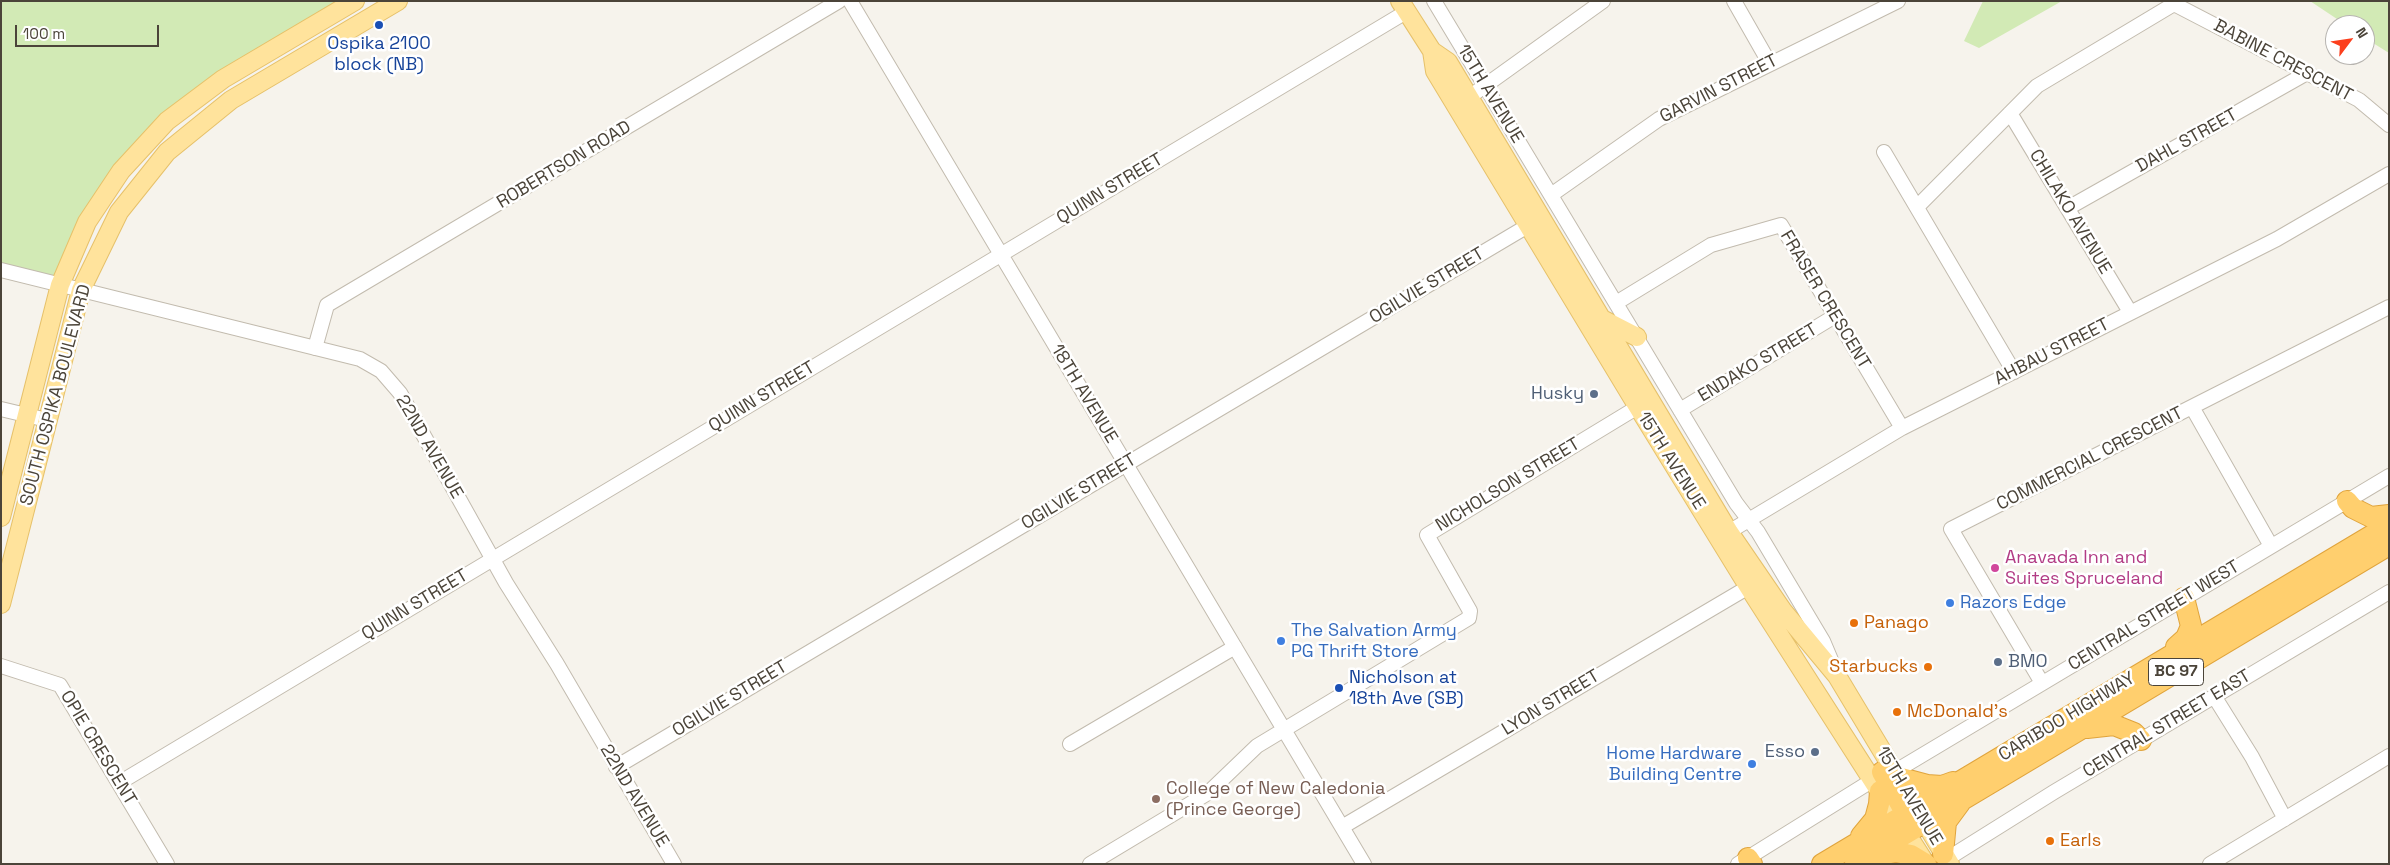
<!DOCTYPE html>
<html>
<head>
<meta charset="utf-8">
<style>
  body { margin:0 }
  #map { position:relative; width:2390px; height:865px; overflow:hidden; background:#f6f3ec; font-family:"Space Grotesk",sans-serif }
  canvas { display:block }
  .frame { position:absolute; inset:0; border:2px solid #4b4439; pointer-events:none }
  .north { position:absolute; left:2325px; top:15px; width:50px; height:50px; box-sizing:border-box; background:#fff; border:1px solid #b7b4b0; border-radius:50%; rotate:59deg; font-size:14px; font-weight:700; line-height:20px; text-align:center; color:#4b4439 }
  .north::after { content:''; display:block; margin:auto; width:18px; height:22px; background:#fc3f1d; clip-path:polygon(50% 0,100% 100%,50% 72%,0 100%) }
  .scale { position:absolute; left:15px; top:25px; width:144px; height:22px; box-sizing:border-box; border:2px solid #4b4439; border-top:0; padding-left:6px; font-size:15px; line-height:18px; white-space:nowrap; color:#4b4439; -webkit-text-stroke:4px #fff; paint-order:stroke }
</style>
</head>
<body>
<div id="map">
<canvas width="2390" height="865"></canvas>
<div class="frame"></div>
<div class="north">N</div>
<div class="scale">100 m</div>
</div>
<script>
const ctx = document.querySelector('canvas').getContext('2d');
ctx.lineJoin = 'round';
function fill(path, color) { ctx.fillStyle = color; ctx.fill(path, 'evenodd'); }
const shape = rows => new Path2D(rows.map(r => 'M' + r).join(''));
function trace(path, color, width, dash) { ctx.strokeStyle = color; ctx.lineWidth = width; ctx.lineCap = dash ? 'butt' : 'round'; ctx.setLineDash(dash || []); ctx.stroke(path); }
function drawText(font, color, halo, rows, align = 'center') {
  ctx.font = font + ' "Space Grotesk",sans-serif'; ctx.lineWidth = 5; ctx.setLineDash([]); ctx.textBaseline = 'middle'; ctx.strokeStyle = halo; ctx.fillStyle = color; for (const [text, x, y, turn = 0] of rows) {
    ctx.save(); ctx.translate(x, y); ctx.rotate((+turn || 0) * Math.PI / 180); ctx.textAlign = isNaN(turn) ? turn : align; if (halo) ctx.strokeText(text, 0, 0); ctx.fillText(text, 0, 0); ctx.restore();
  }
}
fill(shape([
  [1,1,353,1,234,75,122,170,60,282,1,268],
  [1983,1,2062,1,1979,48,1964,41],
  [2310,1,2389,1,2389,53,2365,38,2365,25,2346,25]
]), '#d2eab5');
const minor = shape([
  [850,1,1364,864],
  [1434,1,1736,503,1758,532,1823,641,1834,667],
  [1734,1,1770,64],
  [1461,103,1603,1],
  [2010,113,2130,312],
  [1884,152,2014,372],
  [1551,195,1659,119,1898,1],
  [1917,207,2037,86,2174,4,2359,100,2389,125],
  [2068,208,2307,73],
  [1,270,360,359,381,371,400,393,506,583,557,664,674,864],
  [1616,303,1711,245,1781,225,1902,428],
  [315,348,327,305,839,1],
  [2192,407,2271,546],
  [1,409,47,420],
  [1680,410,1835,316],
  [1722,536,1902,428,2277,239,2389,174],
  [1,666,60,685,167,864],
  [2042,683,1951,529,2389,307],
  [2214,696,2252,757,2285,819],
  [1070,744,1235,647],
  [616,767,1536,221],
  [1894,772,2389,476],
  [119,783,1406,12],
  [1342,827,1757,582],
  [1947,859,2054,792,2389,592],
  [1090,864,1208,793,1257,746,1469,618,1470,611,1427,535,1646,402],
  [1738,864,1873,780],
  [2210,864,2389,756]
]);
const major = shape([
  [1400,1,1432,51,1435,71,1638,407,1748,586,1926,864],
  [1432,51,1448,62,1729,532,1783,611,1837,676,1950,864],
  [1602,319,1637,337],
  [1,517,60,285,87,222,121,171,167,121,223,79,355,1],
  [1,604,81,290,119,212,167,152,231,100,398,1]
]);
const highway = shape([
  [2347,501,2353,508,2371,517,2389,515],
  [2176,647,2186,638,2191,626,2184,598],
  [2087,728,2114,725,2134,733,2141,740],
  [1882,772,1906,814,1910,820,1915,821],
  [1897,777,1927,785,1942,786,1953,782],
  [1861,836,1875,819,1879,804,1880,791],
  [1943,854,1946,822,1960,803],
  [1874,856,1896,852,1911,855,1926,864],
  [1748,858,1752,864],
  [1822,864,2389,525],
  [1855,864,2389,545]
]);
trace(minor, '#c2bbae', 16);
trace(major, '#e6c16a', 20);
trace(highway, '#e0a43c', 22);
trace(minor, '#fff', 14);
trace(major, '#ffe39c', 18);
trace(highway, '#ffcf6e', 20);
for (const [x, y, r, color] of [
  [379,25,5,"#1a4fb4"],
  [1594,394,5,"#5c6f8a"],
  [1995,568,5,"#d1479c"],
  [1950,603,5,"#3f7fe0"],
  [1854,623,5,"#e8710a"],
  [1281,641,5,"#3f7fe0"],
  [1998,662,5,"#5c6f8a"],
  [1928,667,5,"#e8710a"],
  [1339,688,5,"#1a4fb4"],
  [1897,712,5,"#e8710a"],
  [1815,752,5,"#5c6f8a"],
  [1752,764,5,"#3f7fe0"],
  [1156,799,5,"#8d6e63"],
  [2050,841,5,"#e8710a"]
]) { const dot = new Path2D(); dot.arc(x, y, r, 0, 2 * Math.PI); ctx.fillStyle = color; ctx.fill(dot); trace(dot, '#fff', 2); }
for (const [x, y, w] of [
  [2176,672,55]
]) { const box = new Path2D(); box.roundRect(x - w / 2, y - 13.5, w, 27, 4); ctx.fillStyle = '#fff'; ctx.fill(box); trace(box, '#4b4439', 1); }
drawText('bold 16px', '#4b4439', null, [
  ["BC 97",2176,672]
]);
drawText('18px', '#164399', '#fff', [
  ["Ospika 2100",379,44],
  ["block (NB)",379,65],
  ["Nicholson at",1349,678,"left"],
  ["18th Ave (SB)",1349,699,"left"]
]);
drawText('18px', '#4b4439', '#fff', [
  ["BABINE CRESCENT",2283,61,28],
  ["GARVIN STREET",1719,89,-27],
  ["15TH AVENUE",1490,94,59],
  ["DAHL STREET",2187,141,-29],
  ["ROBERTSON ROAD",564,165,-31],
  ["QUINN STREET",1110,189,-31],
  ["CHILAKO AVENUE",2070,212,59],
  ["OGILVIE STREET",1427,286,-31],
  ["FRASER CRESCENT",1825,300,59],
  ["AHBAU STREET",2052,352,-27],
  ["ENDAKO STREET",1758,363,-31],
  ["18TH AVENUE",1084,394,59],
  ["SOUTH OSPIKA BOULEVARD",56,395,-75],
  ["QUINN STREET",762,397,-31],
  ["22ND AVENUE",429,447,60],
  ["COMMERCIAL CRESCENT",2090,459,-27],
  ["15TH AVENUE",1671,461,58],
  ["NICHOLSON STREET",1508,485,-31],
  ["OGILVIE STREET",1079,492,-31],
  ["QUINN STREET",415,605,-31],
  ["CENTRAL STREET WEST",2154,616,-31],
  ["OGILVIE STREET",730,699,-31],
  ["LYON STREET",1551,703,-31],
  ["CARIBOO HIGHWAY",2067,717,-31],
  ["CENTRAL STREET EAST",2167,724,-31],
  ["OPIE CRESCENT",98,748,59],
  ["22ND AVENUE",634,796,59],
  ["15TH AVENUE",1909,796,59]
]);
drawText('18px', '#4e5e75', '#fff', [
  ["Husky",1584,394],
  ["BMO",2008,662,"left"],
  ["Esso",1805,752]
], 'right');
drawText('18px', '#b23c85', '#fff', [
  ["Anavada Inn and",2005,558],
  ["Suites Spruceland",2005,579]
], 'left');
drawText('18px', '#366cbe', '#fff', [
  ["Razors Edge",1960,603],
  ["The Salvation Army",1291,631],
  ["PG Thrift Store",1291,652],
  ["Home Hardware",1742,754,"right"],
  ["Building Centre",1742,775,"right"]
], 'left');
drawText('18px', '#c56008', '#fff', [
  ["Panago",1864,623],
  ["Starbucks",1918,667,"right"],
  ["McDonald's",1907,712],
  ["Earls",2060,841]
], 'left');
drawText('18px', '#785e54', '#fff', [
  ["College of New Caledonia",1166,789],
  ["(Prince George)",1166,810]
], 'left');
</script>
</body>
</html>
